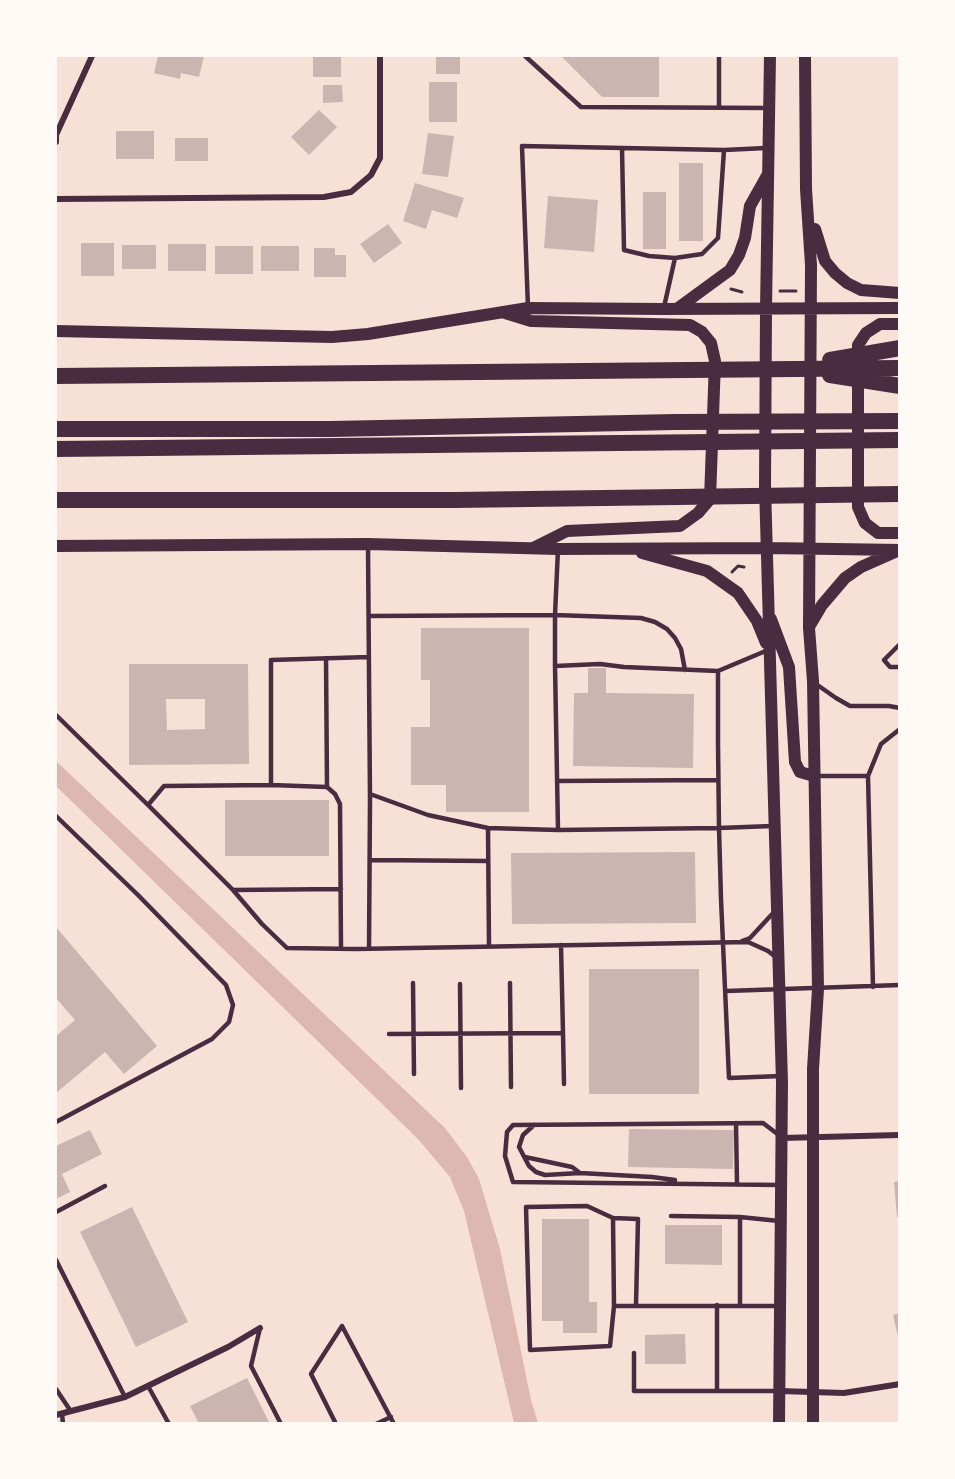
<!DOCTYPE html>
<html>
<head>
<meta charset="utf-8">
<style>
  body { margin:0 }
  #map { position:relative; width:955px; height:1479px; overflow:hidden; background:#f7e1d7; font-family:"Source Sans 3",sans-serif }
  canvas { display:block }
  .frame { position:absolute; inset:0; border:57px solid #fffaf5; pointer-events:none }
</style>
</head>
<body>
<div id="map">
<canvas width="955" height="1479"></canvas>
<div class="frame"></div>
</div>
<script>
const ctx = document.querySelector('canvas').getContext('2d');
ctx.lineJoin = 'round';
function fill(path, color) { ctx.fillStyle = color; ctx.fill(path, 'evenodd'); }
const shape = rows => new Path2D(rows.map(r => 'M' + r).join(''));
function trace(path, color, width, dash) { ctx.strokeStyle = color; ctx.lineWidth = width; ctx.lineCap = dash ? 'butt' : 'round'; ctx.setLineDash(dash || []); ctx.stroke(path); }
fill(shape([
  [56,761,445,1128,467,1157,479,1179,500,1249,531,1400,538,1423,514,1423,464,1211,450,1177,418,1139,56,786]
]), '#dcb8b0');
fill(shape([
  [158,56,204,56,199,77,181,73,180,79,154,73],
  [313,56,341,56,341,77,313,77],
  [436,56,460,56,460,74,436,74],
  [561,56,659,56,659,97,602,97],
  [429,82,457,82,457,122,429,122],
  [323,85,342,85,343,102,323,103],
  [319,110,337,127,309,155,291,137],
  [116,131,154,131,154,159,116,159],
  [428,133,454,136,448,177,422,174],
  [175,138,208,138,208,161,175,161],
  [679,163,703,163,703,241,679,241],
  [415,183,464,198,457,218,432,210,426,229,403,221],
  [643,192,666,192,666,249,643,249],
  [548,196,598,200,594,252,544,248],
  [388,224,402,243,374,263,360,244],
  [81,243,114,243,114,276,81,276],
  [168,244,206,244,206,271,168,271],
  [122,245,156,245,156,269,122,269],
  [215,246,253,246,253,274,215,274],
  [261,246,299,246,299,271,261,271],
  [314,248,335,248,335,255,346,255,346,277,314,277],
  [421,628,529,628,529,812,446,812,446,785,411,785,411,727,430,727,430,680,421,680],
  [129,664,248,664,249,764,129,765],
  [166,699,205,699,205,729,167,730],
  [588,668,606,668,606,693,694,694,693,768,573,766,574,693,588,693],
  [225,800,329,800,329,856,225,856],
  [695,852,696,923,512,924,511,853],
  [56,927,157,1046,124,1074,105,1052,56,1093,56,1036,75,1020,56,998],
  [589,969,699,969,699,1094,589,1094],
  [629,1129,734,1130,733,1169,628,1167],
  [90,1130,102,1154,62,1174,70,1192,56,1199,56,1146],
  [900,1181,900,1216,897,1217,894,1182],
  [132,1207,188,1322,136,1347,80,1232],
  [542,1219,589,1219,589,1302,597,1302,597,1333,563,1333,563,1321,542,1321],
  [665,1225,722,1225,722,1265,665,1264],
  [900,1313,900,1341,899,1341,893,1315],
  [685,1334,686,1364,645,1364,645,1335],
  [247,1378,270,1424,199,1424,190,1406]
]), '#ccb4b1');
trace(shape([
  [731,289,742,292],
  [780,291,796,291],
  [732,572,738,566,744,567]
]), '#4a2c40', 3);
trace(shape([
  [525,56,581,107,769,108],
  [719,56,719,107],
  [622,148,624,250,649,256,675,258],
  [664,307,675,258,702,254,718,238,724,150,766,148],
  [528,308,522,146,724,150],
  [368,546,370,800,369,949],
  [369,616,555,615,641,618,655,622,667,629,675,638,681,649,685,670],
  [900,644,884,660,890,667,900,667],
  [326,658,327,787],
  [555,666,555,615,558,549],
  [718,671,768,650],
  [816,684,836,698,850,706,889,706,900,708],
  [56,715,148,805],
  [817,776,868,776],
  [557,781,718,780],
  [271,785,271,660,369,657],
  [370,794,428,815,488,828,558,830],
  [56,816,138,895,226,985,233,1005,229,1022,212,1039,56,1122],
  [772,826,719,828,558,830,555,666,600,664,624,667,718,671,718,744,719,828,721,899,729,1078,781,1076],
  [488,828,489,946],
  [370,860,488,861],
  [233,890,341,889],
  [742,941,750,938,775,911],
  [341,948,340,804,335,794,327,787,271,785,164,786,148,805,233,890,262,924,287,948,356,949,748,942,768,951,777,958],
  [413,983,414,1074],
  [510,983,511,1087],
  [460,984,461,1088],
  [873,987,868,776,881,744,900,729],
  [726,991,900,985],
  [563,1033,564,1084],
  [389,1034,563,1033,561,945],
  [736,1123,737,1184],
  [534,1125,523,1135,519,1147,529,1166,536,1172,545,1175,580,1173,652,1177,675,1180],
  [780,1136,763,1123,513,1125,507,1132,505,1156,513,1182,780,1185],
  [525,1157,572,1167,580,1173],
  [56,1212,105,1186],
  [671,1216,740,1217,779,1221],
  [740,1217,740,1305],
  [613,1218,638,1219,636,1305],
  [56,1260,125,1397],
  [717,1305,717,1391],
  [614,1306,610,1346,530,1350,526,1207,587,1206,613,1218,614,1306,779,1306],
  [260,1328,251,1366,281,1424],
  [634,1353,634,1391,777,1391],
  [148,1386,169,1424],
  [56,1389,70,1410],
  [62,1413,63,1424],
  [336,1424,311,1374,342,1326,394,1424],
  [376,1424,391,1417]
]), '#4a2c40', 4.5);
trace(shape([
  [56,142,56,135,92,56],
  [56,199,324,197,351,192,371,175,380,158,380,56],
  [782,1138,900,1135],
  [780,1391,844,1393,900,1384],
  [56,1415,125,1397,228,1347,260,1328]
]), '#4a2c40', 6);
trace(shape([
  [770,56,766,309,765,486,782,1083,779,1424],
  [805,56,806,189,811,265,809,628,813,681,818,989,813,1069,813,1424],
  [815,229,825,261,835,273,847,283,861,290,900,293],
  [678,308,730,270,739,255,745,238,750,206,768,174],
  [505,313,531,321,690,325,702,332,711,343,715,361,710,499,698,513,680,526,567,531,533,548],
  [900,324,880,324,866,333,858,345,858,507,865,523,878,533,900,533],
  [56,331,332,337,368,334,528,308,663,309,900,308],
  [56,546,368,544,558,549,768,548,900,550],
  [642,553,707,571,738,593,757,621,766,643],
  [771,619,789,667,795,762,800,772,814,776],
  [809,627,822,605,845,578,861,567,895,552]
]), '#4a2c40', 12);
trace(shape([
  [830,360,900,348],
  [830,375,900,386],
  [56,376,900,368],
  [56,429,331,429,676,422,900,421],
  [56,449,900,440],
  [56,500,455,500,900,494]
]), '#4a2c40', 16);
</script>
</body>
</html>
